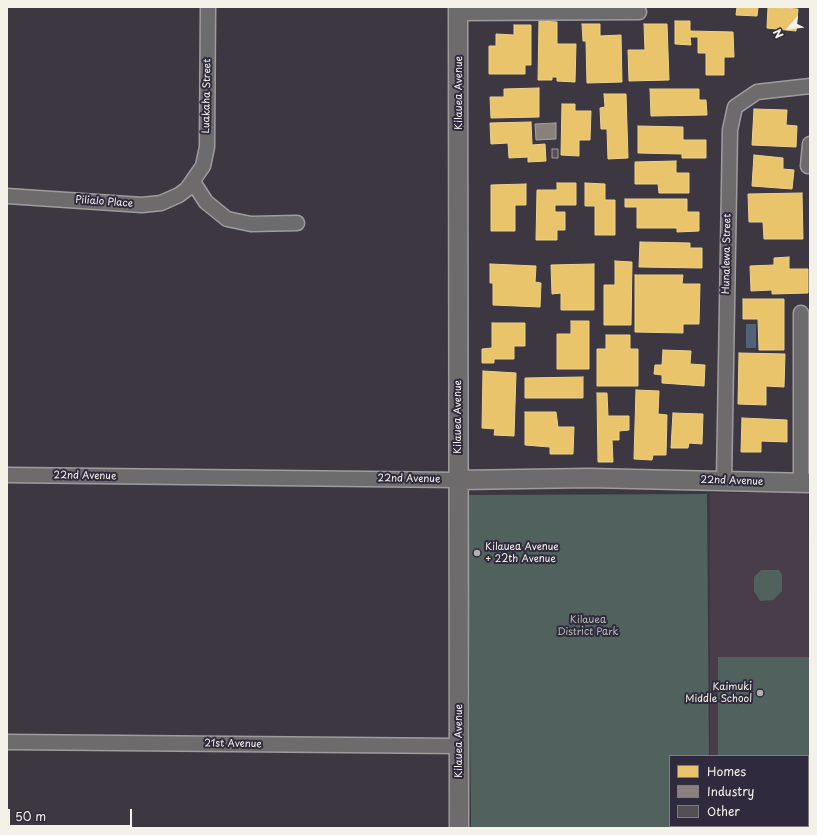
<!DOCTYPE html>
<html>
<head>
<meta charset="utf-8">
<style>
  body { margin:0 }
  #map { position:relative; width:817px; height:835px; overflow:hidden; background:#3c3740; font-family:"Playpen Sans",sans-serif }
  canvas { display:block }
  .frame { position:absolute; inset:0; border:8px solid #f4f1e8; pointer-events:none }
  .legend { position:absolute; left:669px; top:755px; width:140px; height:72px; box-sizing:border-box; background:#2f2a3d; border:1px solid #7e7a81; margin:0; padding:5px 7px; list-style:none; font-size:12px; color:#f4f1e8 }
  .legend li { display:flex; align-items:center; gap:8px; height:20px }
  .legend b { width:20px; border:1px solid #7e7a81 }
  .north { position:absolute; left:769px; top:8px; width:40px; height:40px; -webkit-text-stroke:3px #2f2a3d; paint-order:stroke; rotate:242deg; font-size:11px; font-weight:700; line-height:16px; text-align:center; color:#f4f1e8 }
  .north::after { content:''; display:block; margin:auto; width:14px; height:18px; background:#f4f1e8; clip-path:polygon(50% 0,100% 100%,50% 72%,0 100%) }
  .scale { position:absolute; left:8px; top:809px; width:124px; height:18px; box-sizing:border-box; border:2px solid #f4f1e8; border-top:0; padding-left:5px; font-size:12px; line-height:14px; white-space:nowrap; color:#f4f1e8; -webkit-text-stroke:3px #2f2a3d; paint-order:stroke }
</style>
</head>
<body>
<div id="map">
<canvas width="817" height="835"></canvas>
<div class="frame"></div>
<ul class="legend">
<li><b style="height:11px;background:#e9c46a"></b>Homes</li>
<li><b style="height:11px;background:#8a817c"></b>Industry</li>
<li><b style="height:11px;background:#554e53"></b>Other</li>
</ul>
<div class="north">N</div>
<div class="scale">50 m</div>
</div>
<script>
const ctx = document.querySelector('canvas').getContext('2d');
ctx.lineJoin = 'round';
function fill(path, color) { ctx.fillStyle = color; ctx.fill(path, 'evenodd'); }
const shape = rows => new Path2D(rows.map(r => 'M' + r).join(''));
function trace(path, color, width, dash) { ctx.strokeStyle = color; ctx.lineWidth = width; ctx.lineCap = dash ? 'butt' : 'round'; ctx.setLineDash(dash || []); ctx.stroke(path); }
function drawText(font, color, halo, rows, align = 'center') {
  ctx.font = font + ' "Playpen Sans",sans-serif'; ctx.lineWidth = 4; ctx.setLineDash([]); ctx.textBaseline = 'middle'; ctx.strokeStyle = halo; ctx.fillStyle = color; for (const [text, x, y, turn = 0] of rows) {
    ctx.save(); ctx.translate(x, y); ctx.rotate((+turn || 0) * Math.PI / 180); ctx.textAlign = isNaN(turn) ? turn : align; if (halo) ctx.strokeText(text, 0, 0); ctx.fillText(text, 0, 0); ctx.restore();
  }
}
fill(shape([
  [710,493,808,493,810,828,710,828,710,826,808,826,808,756,710,756]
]), '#4a3d4a');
fill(shape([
  [707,494,709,756,670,756,670,826,710,826,710,828,471,828,468,495],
  [761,570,779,570,782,575,782,591,773,600,760,601,754,591,754,577],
  [718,657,809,657,809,827,718,826,808,826,808,756,718,756]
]), '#50615e');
fill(shape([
  [746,324,756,324,756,348,746,348]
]), '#526279');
const homes = shape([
  [737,7,758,7,757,16,736,15,737,7],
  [768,7,798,9,796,31,767,28,768,7],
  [539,21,557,22,557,44,576,44,575,82,557,81,557,77,552,77,552,80,538,80,539,21],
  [675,21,690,21,690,31,733,32,734,57,724,57,724,75,706,75,706,53,698,53,698,37,690,37,691,45,675,44,675,21],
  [582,24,600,24,600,36,621,35,622,82,587,83,586,41,583,41,582,24],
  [644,24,667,24,669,80,629,81,628,50,645,50,644,24],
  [514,25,531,25,531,65,525,65,525,74,489,74,489,46,496,46,496,34,514,35,514,25],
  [539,88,539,117,491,118,490,97,504,97,504,89,539,88],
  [650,89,699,89,699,100,706,100,707,115,651,116,650,89],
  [604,94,626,94,628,158,608,159,607,129,601,129,600,108,605,107,604,94],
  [562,104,575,104,575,111,591,111,590,140,579,140,579,156,561,155,562,104],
  [754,109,787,110,786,125,797,126,796,147,752,145,754,109],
  [531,122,532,145,545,144,546,161,528,162,528,157,509,158,508,143,491,144,490,123,531,122],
  [638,126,683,127,683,140,706,140,706,158,682,158,682,154,638,153,638,126],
  [754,155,783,158,783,169,794,170,792,189,752,186,754,155],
  [676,161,676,173,689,173,689,193,659,193,658,184,635,184,635,162,676,161],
  [557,183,576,183,576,205,555,205,555,212,565,212,565,230,557,230,557,240,536,240,537,190,557,190,557,183],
  [585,183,605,184,605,200,615,200,615,235,595,235,595,206,585,206,585,183],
  [526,184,526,205,515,205,515,231,491,231,491,185,526,184],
  [802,193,803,239,764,239,763,222,749,222,748,194,802,193],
  [625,199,687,199,687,212,699,212,699,231,677,232,677,228,637,228,637,207,625,207,625,199],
  [640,242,690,243,690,248,702,248,702,268,639,267,640,242],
  [789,257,789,269,808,269,808,293,772,294,772,290,751,291,750,266,774,265,774,258,789,257],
  [615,261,632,262,631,325,604,325,604,285,615,285,615,261],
  [490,264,536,266,535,282,541,283,540,307,493,305,493,283,490,283,490,264],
  [594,264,594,310,561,310,561,293,552,294,551,265,594,264],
  [635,275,683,275,682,284,700,284,699,324,683,324,683,333,635,332,635,275],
  [743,299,784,299,784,350,759,350,758,319,743,319,743,299],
  [571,321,589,321,589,369,557,369,557,334,571,334,571,321],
  [492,323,525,323,525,346,514,346,514,359,494,359,494,363,482,363,482,349,492,348,492,323],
  [606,335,630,335,630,349,638,349,638,386,597,386,597,349,606,349,606,335],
  [663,350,691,351,690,364,705,365,704,386,662,383,662,375,654,374,655,365,662,365,663,350],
  [739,353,785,354,784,387,766,386,766,405,738,404,739,353],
  [483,371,516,373,514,436,494,435,495,429,482,428,483,371],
  [583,377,583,398,525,398,525,378,583,377],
  [636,390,659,391,658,414,667,415,666,455,653,455,652,460,634,459,636,390],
  [597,393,607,393,608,416,629,416,629,430,619,431,619,440,612,440,613,462,598,462,597,393],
  [525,412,556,412,558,427,574,427,573,454,550,454,550,447,525,445,525,412],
  [673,413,703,414,702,444,689,443,688,448,671,448,673,413],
  [742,418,787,420,787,442,761,441,761,452,741,452,742,418]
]);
fill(homes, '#e9c46a');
trace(homes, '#ecd290', 1);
const industry = shape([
  [556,123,556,139,536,140,535,124,556,123]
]);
fill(industry, '#8a817c');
trace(industry, '#aaa39c', 1);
const building = shape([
  [552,149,558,149,558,158,552,158,552,149]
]);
fill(building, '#554e53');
trace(building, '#9f9c9f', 1);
const minor = shape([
  [459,13,639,12],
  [808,166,810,144],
  [193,182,206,202,227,219,251,224,297,223],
  [7,196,142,205,161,203,179,195,187,189,203,166,207,147,208,7],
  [7,475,458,480],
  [724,481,730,130,735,107,757,92,810,86],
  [801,483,801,313],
  [7,742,459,746]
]);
const tertiary = shape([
  [458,7,459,828],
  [458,480,589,478,810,483]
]);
trace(minor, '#9f9c9f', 17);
trace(tertiary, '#9f9c9f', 21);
trace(minor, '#6e6b6d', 14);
trace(tertiary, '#6e6b6d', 18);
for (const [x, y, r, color] of [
  [477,553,4,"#b4b0ad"],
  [760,693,4,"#b4b0ad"]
]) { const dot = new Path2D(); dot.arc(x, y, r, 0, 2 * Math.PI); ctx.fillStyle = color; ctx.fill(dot); trace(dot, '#2f2a3d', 1.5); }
drawText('10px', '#f4f1e8', '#2f2a3d', [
  ["Kilauea Avenue",459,93,-90],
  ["Luakaha Street",207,96,-89],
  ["Pilialo Place",104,202,4],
  ["Hunalewa Street",727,254,-89],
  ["Kilauea Avenue",458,417,-90],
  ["22nd Avenue",85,476,1],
  ["22nd Avenue",409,479,1],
  ["22nd Avenue",732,481,2],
  ["Kilauea Avenue",459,741,-90],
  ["21st Avenue",233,744,1]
]);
drawText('10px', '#f4f1e8', '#2f2a3d', [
  ["Kilauea Avenue",485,547],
  ["+ 22th Avenue",485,559],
  ["Kaimuki",752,687,"right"],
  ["Middle School",752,699,"right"]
], 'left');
drawText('10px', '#b4bab3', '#2f2a3d', [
  ["Kilauea",588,620],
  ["District Park",588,632]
]);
</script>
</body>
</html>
